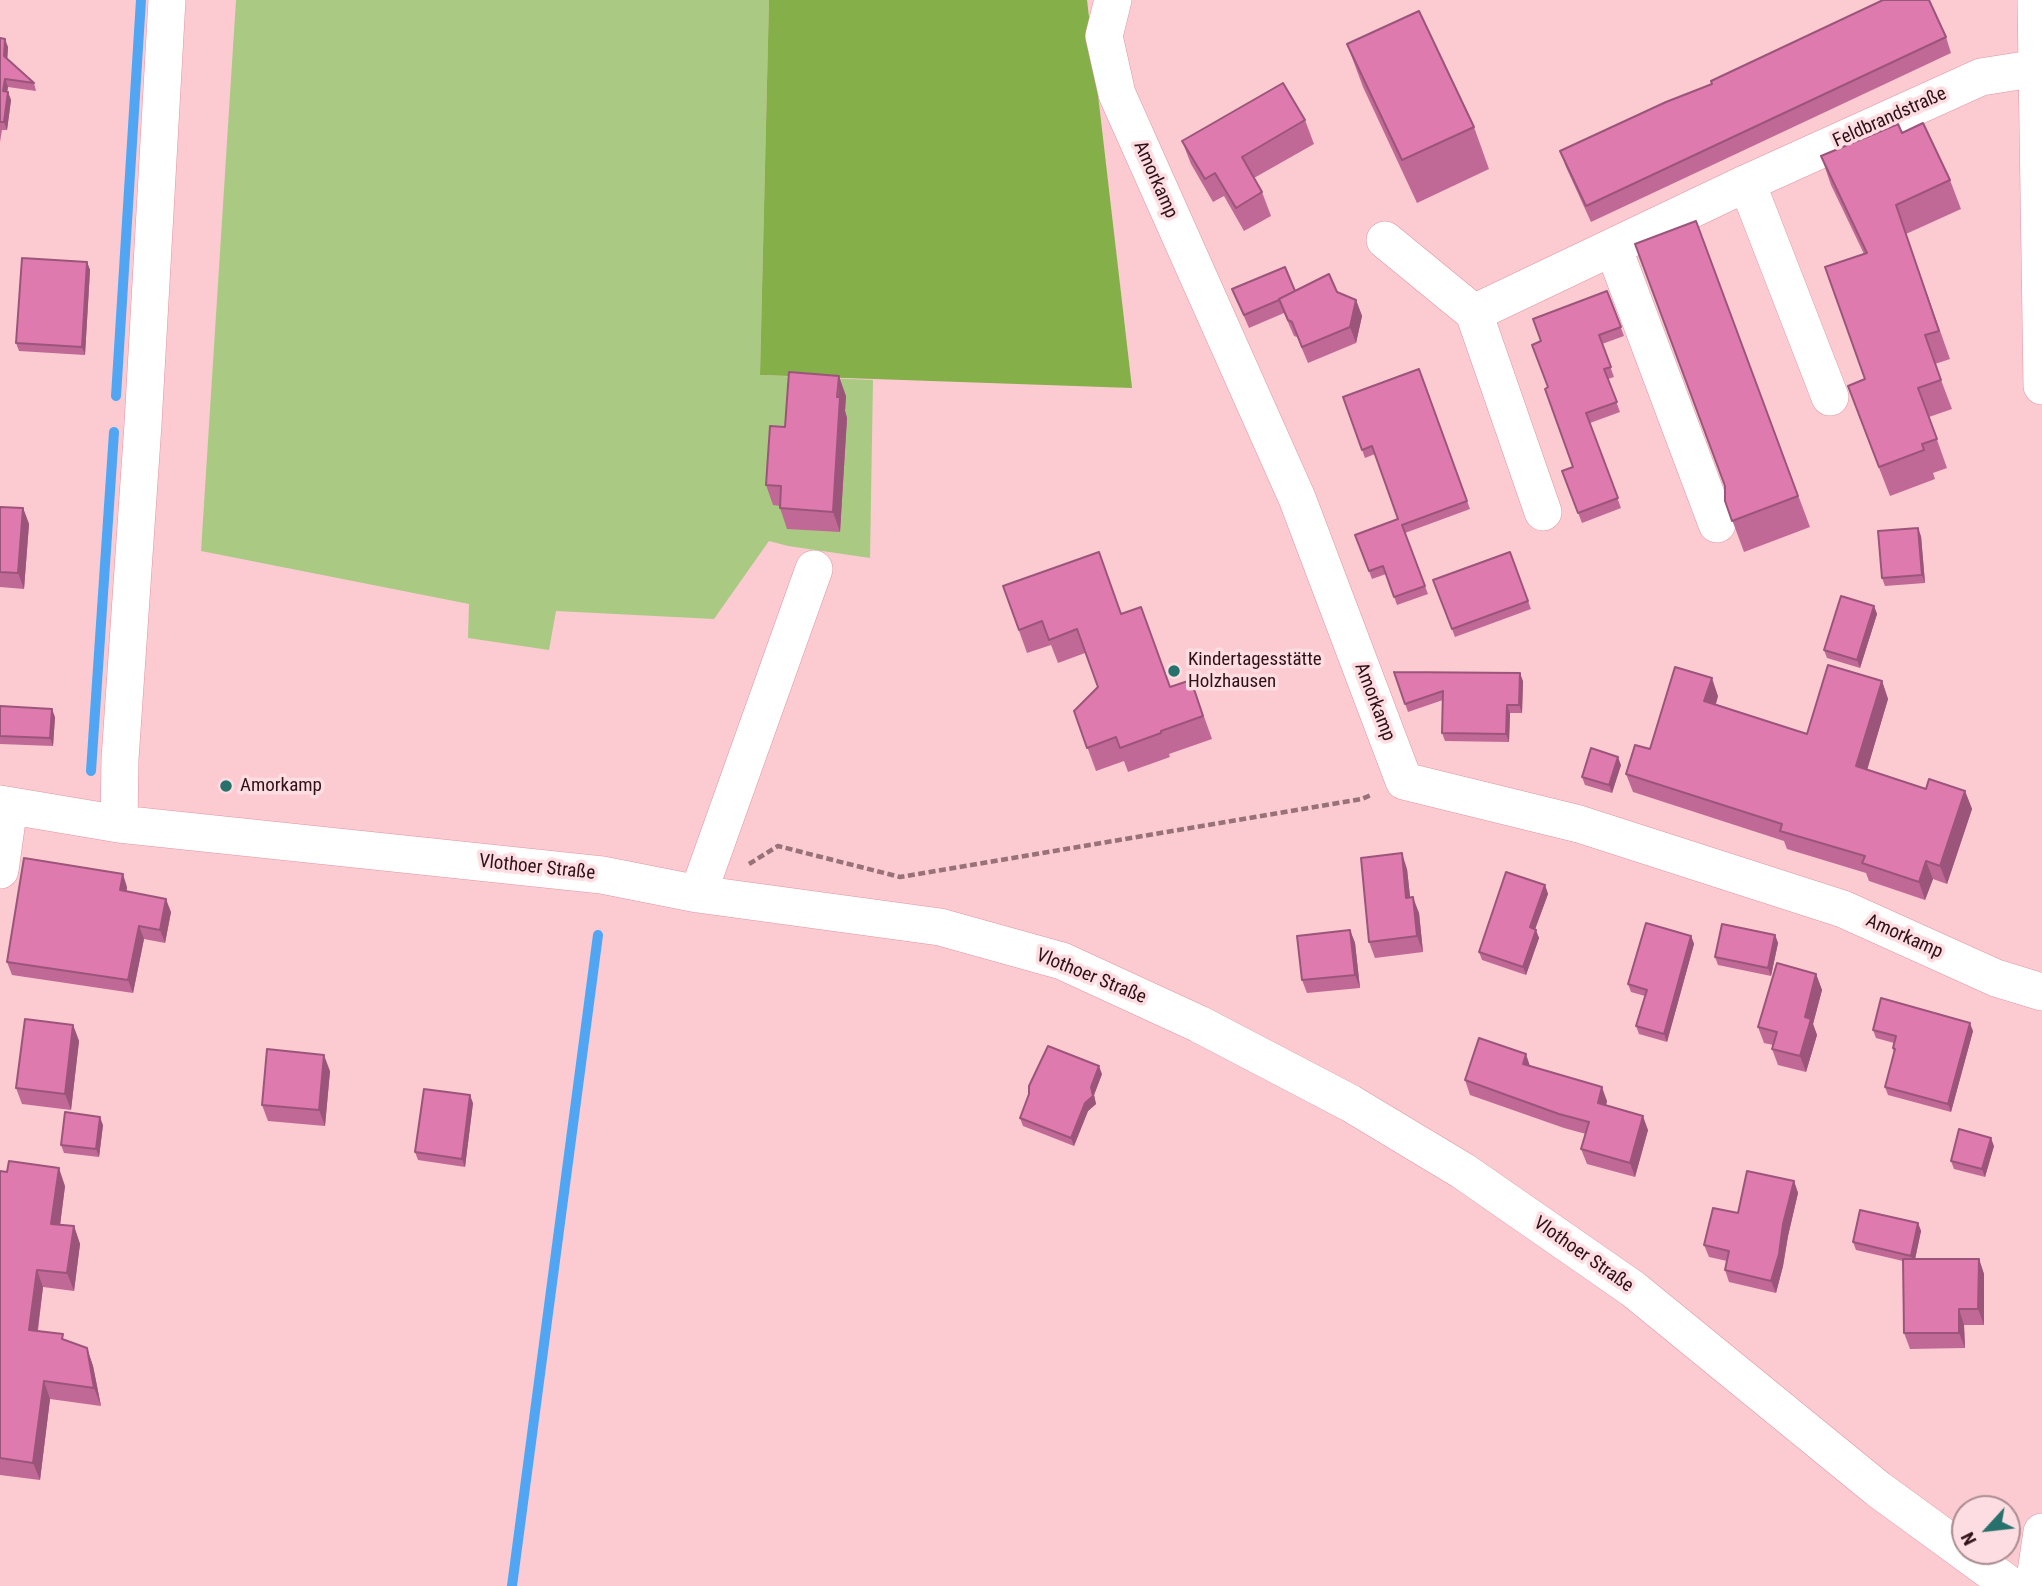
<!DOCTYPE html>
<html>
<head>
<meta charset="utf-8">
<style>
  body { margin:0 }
  #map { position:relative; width:2042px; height:1586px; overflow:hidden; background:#fbcbd1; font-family:"Roboto Condensed",sans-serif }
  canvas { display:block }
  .north { position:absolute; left:1951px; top:1495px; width:70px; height:70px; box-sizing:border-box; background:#fddde1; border:2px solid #aa8c91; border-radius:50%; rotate:243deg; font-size:19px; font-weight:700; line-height:28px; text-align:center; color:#2e1218 }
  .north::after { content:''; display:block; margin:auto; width:24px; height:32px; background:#27716c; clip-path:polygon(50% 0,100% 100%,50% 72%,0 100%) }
</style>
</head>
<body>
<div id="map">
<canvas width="2042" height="1586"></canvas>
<div class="north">N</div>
</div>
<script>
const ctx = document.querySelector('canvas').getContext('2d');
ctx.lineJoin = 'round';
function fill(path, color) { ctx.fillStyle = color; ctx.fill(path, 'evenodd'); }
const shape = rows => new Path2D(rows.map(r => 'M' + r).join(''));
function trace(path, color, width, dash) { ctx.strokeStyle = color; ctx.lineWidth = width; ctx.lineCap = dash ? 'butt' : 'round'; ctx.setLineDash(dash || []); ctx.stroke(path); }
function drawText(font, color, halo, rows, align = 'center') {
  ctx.font = font + ' "Roboto Condensed",sans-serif'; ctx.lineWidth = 7; ctx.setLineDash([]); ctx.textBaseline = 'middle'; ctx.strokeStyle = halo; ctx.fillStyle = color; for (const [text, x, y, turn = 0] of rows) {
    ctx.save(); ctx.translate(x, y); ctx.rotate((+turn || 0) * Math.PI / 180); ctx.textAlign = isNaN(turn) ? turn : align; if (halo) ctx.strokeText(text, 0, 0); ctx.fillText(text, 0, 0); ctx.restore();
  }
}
fill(shape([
  [236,0,769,0,760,375,873,380,870,558,788,546,769,541,714,619,556,611,549,650,468,638,469,604,201,551]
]), '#aaca84');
fill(shape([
  [769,0,1087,0,1132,388,760,375]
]), '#84af49');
trace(shape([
  [116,396,141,0],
  [91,771,114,432],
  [512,1586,598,935]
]), '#51a6f3', 10);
const minor = shape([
  [1113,0,1104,36,1117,94,1297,498,1404,781,1579,824,1843,909,1996,978,2042,992],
  [2036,0,2042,386],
  [1385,240,1474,313],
  [1613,247,1717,524],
  [1830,397,1747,183,1981,77,2038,68],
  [1543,512,1474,313,1747,183],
  [0,804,119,824,602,875,698,894,940,927,1062,961,1199,1024,1350,1103,1463,1171,1633,1289,1878,1489,2011,1586],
  [119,824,120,759,143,424,167,0],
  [0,870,9,806],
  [698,894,814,569],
  [2034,1586,2042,1532]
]);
trace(minor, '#e095a2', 38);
trace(shape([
  [749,864,778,846,900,877,1362,799,1371,795]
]), '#987278', 4.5, [7, 3.5]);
trace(minor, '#fff', 37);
fill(shape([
  [1946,37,1951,53,1591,222,1566,167,1560,151],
  [0,38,8,47,7,59,34,83,36,91,8,87,7,91,11,100,7,130,2,130,0,142],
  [1347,44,1474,127,1489,169,1417,203,1363,87],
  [1305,120,1314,144,1254,178,1262,192,1271,216,1244,231,1224,196,1213,202,1191,164,1182,141],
  [1902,133,1950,180,1961,209,1906,234,1950,359,1935,364,1952,409,1929,417,1947,468,1933,473,1935,479,1890,496,1858,414,1865,379,1864,254,1831,185,1821,156],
  [1696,221,1810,527,1744,552,1725,501,1725,486],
  [87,262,90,270,85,355,19,351,16,343],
  [1232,289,1337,292,1356,300,1362,316,1356,343,1308,363,1297,337,1294,336,1284,313,1249,328],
  [1607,291,1624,336,1602,344,1614,377,1608,379,1620,412,1590,423,1621,508,1582,523,1562,471,1573,467,1548,387,1541,341],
  [1419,369,1470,509,1405,533,1428,594,1397,605,1386,574,1372,579,1355,535,1398,519,1375,454,1365,458,1343,397],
  [846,396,845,411,847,418,840,532,787,529,780,508,780,506,773,505,766,485,785,427],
  [0,507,23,508,29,524,24,589,0,587],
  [1921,536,1925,583,1885,586,1882,578],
  [1510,552,1531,609,1455,637,1433,580],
  [1003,586,1121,614,1170,687,1191,680,1212,739,1169,754,1170,757,1128,772,1124,761,1096,771,1074,711,1098,687,1085,653,1058,663,1051,645,1027,653],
  [1874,606,1877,614,1860,668,1827,658,1824,650],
  [1394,672,1523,681,1522,713,1510,713,1509,742,1445,741,1442,733,1443,700,1408,712],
  [1882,681,1888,699,1867,769,1926,789,1965,791,1972,809,1947,884,1933,879,1925,900,1869,881,1866,873,1787,849,1784,841,1633,792,1626,774,1650,749,1718,696,1716,704,1807,734],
  [0,706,55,717,53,746,0,744],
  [1621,765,1612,793,1585,785,1582,777],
  [1407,869,1410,897,1419,913,1423,952,1375,958,1369,942],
  [1545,885,1548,894,1535,929,1539,938,1526,975,1482,960,1479,952],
  [127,887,127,891,171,912,165,943,144,939,133,993,12,975,7,962],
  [1350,930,1355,943,1360,988,1307,993,1302,980],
  [1775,935,1778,943,1771,976,1718,965,1715,957],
  [1691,936,1694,944,1667,1042,1639,1034,1636,1026,1645,996,1631,992,1628,984],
  [1816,974,1822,990,1813,1024,1817,1035,1806,1072,1778,1065,1772,1049,1773,1045,1764,1043,1758,1027],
  [73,1025,79,1041,71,1110,22,1104,16,1088],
  [1873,1030,1973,1031,1951,1112,1888,1095,1885,1087,1894,1053,1893,1048,1894,1043,1876,1038],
  [1530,1066,1607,1101,1606,1105,1648,1130,1635,1177,1587,1164,1581,1149,1586,1134,1564,1128,1470,1095,1465,1080],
  [330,1071,325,1126,268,1121,262,1105],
  [1102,1074,1094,1095,1096,1104,1088,1111,1074,1146,1023,1126,1020,1118],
  [473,1103,465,1167,418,1160,415,1152],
  [103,1125,99,1157,64,1153,61,1145],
  [1994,1146,1985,1177,1954,1169,1951,1161],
  [0,1171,65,1186,60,1225,74,1226,80,1244,74,1291,43,1287,38,1331,64,1339,87,1348,93,1366,101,1406,50,1399,40,1480,0,1475],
  [1794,1181,1798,1193,1788,1236,1783,1266,1776,1293,1729,1282,1725,1270,1727,1261,1709,1257,1704,1245,1738,1213],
  [1918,1223,1921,1231,1915,1259,1979,1259,1984,1274,1984,1325,1964,1325,1965,1348,1910,1349,1904,1333,1903,1261,1856,1250,1853,1242]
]), '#c06996');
fill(shape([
  [5,39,8,47,7,64,4,56],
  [5,79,8,87,6,99,3,91],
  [8,92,11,100,7,130,4,122],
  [87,262,90,270,85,355,82,347],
  [1356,300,1362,316,1356,343,1350,327],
  [839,376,846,396,845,411,847,418,840,532,833,512],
  [23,508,29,524,24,589,18,573],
  [1918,528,1921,536,1925,583,1922,575],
  [1874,606,1877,614,1860,668,1857,660],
  [1520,673,1523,681,1522,713,1519,705],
  [1712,678,1718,696,1711,719,1704,701],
  [1882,681,1888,699,1863,784,1856,766],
  [1507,705,1510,713,1509,742,1506,734],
  [52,709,55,717,53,746,50,738],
  [1618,757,1621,765,1612,793,1609,785],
  [1965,791,1972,809,1947,884,1940,866],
  [1402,853,1407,869,1412,914,1406,898],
  [1926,861,1933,879,1925,900,1919,882],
  [123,874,127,887,125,903,120,890],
  [1545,885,1548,894,1533,935,1530,927],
  [1413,897,1419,913,1423,952,1417,936],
  [166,899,171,912,165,943,160,930],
  [139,926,144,939,133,993,128,980],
  [1350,930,1355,943,1360,988,1355,975],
  [1536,930,1539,938,1526,975,1523,967],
  [1775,935,1778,943,1771,976,1768,968],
  [1691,936,1694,944,1667,1042,1664,1034],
  [1816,974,1822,990,1813,1024,1817,1035,1806,1072,1800,1056,1805,1017],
  [1970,1023,1973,1031,1951,1112,1948,1104],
  [73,1025,79,1041,71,1110,65,1094],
  [1526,1054,1531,1069,1523,1064],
  [324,1055,330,1071,325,1126,319,1110],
  [1099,1066,1102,1074,1094,1095,1096,1104,1088,1111,1074,1146,1071,1138],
  [1602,1087,1607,1101,1603,1117,1598,1103],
  [470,1095,473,1103,465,1167,462,1159],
  [1643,1116,1648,1130,1635,1177,1630,1163],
  [100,1117,103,1125,99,1157,96,1149],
  [1991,1138,1994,1146,1985,1177,1982,1169],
  [59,1168,65,1186,58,1241,51,1224],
  [1794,1181,1798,1193,1788,1236,1783,1266,1776,1293,1771,1281,1783,1224],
  [1918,1223,1921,1231,1914,1264,1911,1256],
  [74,1226,80,1244,74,1291,67,1273],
  [1979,1259,1984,1274,1984,1325,1978,1309],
  [37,1270,43,1287,35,1348,29,1330],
  [1959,1309,1964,1325,1965,1348,1959,1333],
  [87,1348,93,1366,101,1406,94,1388],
  [44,1381,50,1399,40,1480,33,1463]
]), '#9c557a');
const building = shape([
  [1883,0,1929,0,1946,37,1586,206,1560,151,1666,102,1712,84,1711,81,1883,0],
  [1419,11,1474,127,1402,160,1347,44,1419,11],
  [0,38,5,39,4,56,34,83,5,79,3,91,8,92,4,122,0,122,0,38],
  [1283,83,1305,120,1242,157,1262,192,1236,208,1215,173,1205,179,1182,141,1283,83],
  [1923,123,1950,180,1896,205,1939,331,1925,335,1941,380,1918,388,1937,439,1922,444,1924,450,1879,467,1848,386,1865,379,1825,267,1867,253,1821,156,1898,124,1902,133,1923,123],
  [1696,221,1798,496,1732,521,1725,501,1725,486,1635,244,1696,221],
  [22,258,87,262,82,347,16,343,22,258],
  [1285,267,1295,291,1279,299,1279,300,1244,315,1232,289,1285,267],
  [1329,274,1337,292,1356,300,1350,327,1302,347,1292,322,1288,320,1279,299,1329,274],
  [1607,291,1621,327,1599,335,1611,367,1604,369,1617,402,1586,413,1618,498,1578,513,1562,471,1573,467,1545,389,1548,387,1532,345,1541,341,1533,319,1607,291],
  [1419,369,1467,501,1402,525,1425,586,1394,597,1383,566,1369,571,1355,535,1398,519,1372,446,1362,450,1343,397,1419,369],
  [789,372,839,376,837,397,840,397,833,512,780,508,781,486,766,485,770,426,785,427,789,372],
  [0,507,23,508,18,573,0,572,0,507],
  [1918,528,1922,575,1882,578,1878,531,1918,528],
  [1099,552,1121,614,1141,607,1170,687,1191,680,1203,716,1161,731,1161,733,1120,748,1116,737,1087,748,1074,711,1098,687,1077,629,1049,640,1042,621,1019,630,1003,586,1099,552],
  [1510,552,1528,601,1452,629,1433,580,1510,552],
  [1841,596,1874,606,1857,660,1824,650,1841,596],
  [1828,665,1882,681,1856,766,1926,789,1929,779,1965,791,1940,866,1926,861,1919,882,1862,863,1865,856,1780,831,1782,824,1626,774,1635,745,1650,749,1675,667,1712,678,1704,701,1807,734,1828,665],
  [1394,672,1520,673,1519,705,1507,705,1506,734,1442,733,1443,691,1405,704,1394,672],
  [0,706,52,709,50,738,0,736,0,706],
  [1591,748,1618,757,1609,785,1582,777,1591,748],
  [1402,853,1406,898,1413,897,1417,936,1369,942,1361,858,1402,853],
  [24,858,123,874,120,890,166,899,160,930,139,926,128,980,7,962,24,858],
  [1506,872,1545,885,1530,927,1536,930,1523,967,1479,952,1506,872],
  [1646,923,1691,936,1664,1034,1636,1026,1647,990,1628,984,1646,923],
  [1722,924,1775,935,1768,968,1715,957,1722,924],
  [1350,930,1355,975,1302,980,1297,936,1350,930],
  [1777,963,1816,974,1805,1017,1811,1019,1800,1056,1772,1049,1777,1032,1758,1027,1777,963],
  [1881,998,1970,1023,1948,1104,1885,1087,1895,1049,1893,1048,1896,1036,1873,1030,1881,998],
  [25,1019,73,1025,65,1094,16,1088,25,1019],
  [1479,1038,1526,1054,1523,1064,1602,1087,1598,1103,1643,1116,1630,1163,1581,1149,1589,1122,1559,1114,1465,1080,1479,1038],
  [1048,1046,1099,1066,1091,1087,1093,1096,1085,1103,1071,1138,1020,1118,1029,1094,1029,1086,1048,1046],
  [267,1049,324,1055,319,1110,262,1105,267,1049],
  [424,1089,470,1095,462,1159,415,1152,424,1089],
  [65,1112,100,1117,96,1149,61,1145,65,1112],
  [1959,1129,1991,1138,1982,1169,1951,1161,1959,1129],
  [9,1161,59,1168,51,1224,74,1226,67,1273,37,1270,29,1330,63,1334,62,1339,87,1348,94,1388,44,1381,33,1463,0,1458,0,1171,7,1172,9,1161],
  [1747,1171,1794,1181,1783,1224,1779,1254,1771,1281,1725,1270,1729,1251,1704,1245,1713,1208,1738,1213,1747,1171],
  [1860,1210,1918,1223,1911,1256,1853,1242,1860,1210],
  [1903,1259,1979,1259,1978,1309,1959,1309,1959,1333,1904,1333,1903,1259]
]);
fill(building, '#df7aaf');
trace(building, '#9c557a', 2);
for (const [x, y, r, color] of [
  [1174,671,7,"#27716c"],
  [226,786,7,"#27716c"]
]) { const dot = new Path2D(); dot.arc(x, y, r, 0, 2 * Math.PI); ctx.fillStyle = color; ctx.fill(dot); trace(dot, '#fddde1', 2.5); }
drawText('19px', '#2e1218', '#fddde1', [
  ["Feldbrandstraße",1890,118,-24],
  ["Amorkamp",1155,180,66],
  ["Amorkamp",1374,702,69],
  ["Vlothoer Straße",537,868,6],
  ["Amorkamp",1904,937,24],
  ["Vlothoer Straße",1091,977,22],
  ["Vlothoer Straße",1583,1255,35]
]);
drawText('19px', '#2e1218', '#fddde1', [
  ["Kindertagesstätte",1188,660],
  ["Holzhausen",1188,682],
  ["Amorkamp",240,786]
], 'left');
</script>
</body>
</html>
